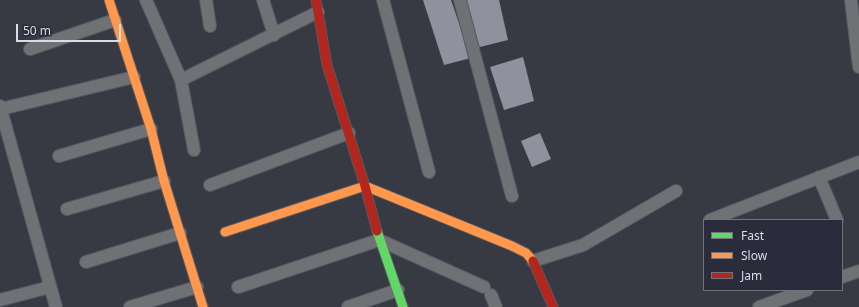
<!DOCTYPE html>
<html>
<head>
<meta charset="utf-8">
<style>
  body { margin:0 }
  #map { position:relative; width:859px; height:307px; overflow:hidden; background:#383a43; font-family:"Noto Sans",sans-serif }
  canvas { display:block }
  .legend { position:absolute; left:703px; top:219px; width:140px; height:72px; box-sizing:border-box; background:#2a2c3c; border:1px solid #707280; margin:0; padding:5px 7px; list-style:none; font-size:12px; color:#dadbe6 }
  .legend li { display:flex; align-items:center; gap:8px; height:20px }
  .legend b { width:20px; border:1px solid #707280 }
  .scale { position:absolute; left:16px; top:24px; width:105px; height:18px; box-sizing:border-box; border:2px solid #dadbe6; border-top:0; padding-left:5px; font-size:12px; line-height:14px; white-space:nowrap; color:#dadbe6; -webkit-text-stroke:3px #2a2c3c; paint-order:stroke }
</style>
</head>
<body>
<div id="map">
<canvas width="859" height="307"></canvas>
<ul class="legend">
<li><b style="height:5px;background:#63d668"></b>Fast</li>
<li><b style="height:5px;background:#ff974d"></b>Slow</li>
<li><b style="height:5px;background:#b3261e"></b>Jam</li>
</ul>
<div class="scale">50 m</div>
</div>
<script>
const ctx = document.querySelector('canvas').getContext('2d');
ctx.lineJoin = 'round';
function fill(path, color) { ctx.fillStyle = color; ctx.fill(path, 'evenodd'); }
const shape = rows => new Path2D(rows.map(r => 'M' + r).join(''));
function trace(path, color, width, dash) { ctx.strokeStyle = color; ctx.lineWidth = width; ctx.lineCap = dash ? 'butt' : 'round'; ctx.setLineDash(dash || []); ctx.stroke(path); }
fill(shape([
  [423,0,451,0,471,58,444,65],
  [465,0,499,0,508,40,476,48],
  [523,57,534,101,504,110,490,67],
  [540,133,551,159,532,167,521,141]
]), '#8f919e');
const street = shape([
  [146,0,181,80,318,12],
  [206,0,210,26],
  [263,0,274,35],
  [383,0,429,172],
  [460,0,512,196],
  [851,0,859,67],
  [30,49,115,20],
  [181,80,194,150],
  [0,106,56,307],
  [1,109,134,77],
  [59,156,151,129],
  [819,177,837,220],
  [210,185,349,133],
  [67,209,164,181],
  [710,220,859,162],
  [533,261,583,245,676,191],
  [86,262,180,233],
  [842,277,859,271],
  [238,287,379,240,484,287],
  [491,295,496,307],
  [0,300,50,287],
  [130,307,197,287],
  [348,307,398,290],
  [759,307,807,290]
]);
const fast = shape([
  [377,231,403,307]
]);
const slow = shape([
  [109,0,151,129,164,181,203,307],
  [225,232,365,186,512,246,526,253,533,261]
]);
const jam = shape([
  [316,0,327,65,365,186,377,231],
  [533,261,553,307]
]);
trace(street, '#565860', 14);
trace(fast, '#565860', 11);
trace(slow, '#565860', 11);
trace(jam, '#565860', 11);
trace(street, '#6f7175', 12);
trace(fast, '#63d668', 9);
trace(slow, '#ff974d', 9);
trace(jam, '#b3261e', 9);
</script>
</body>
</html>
